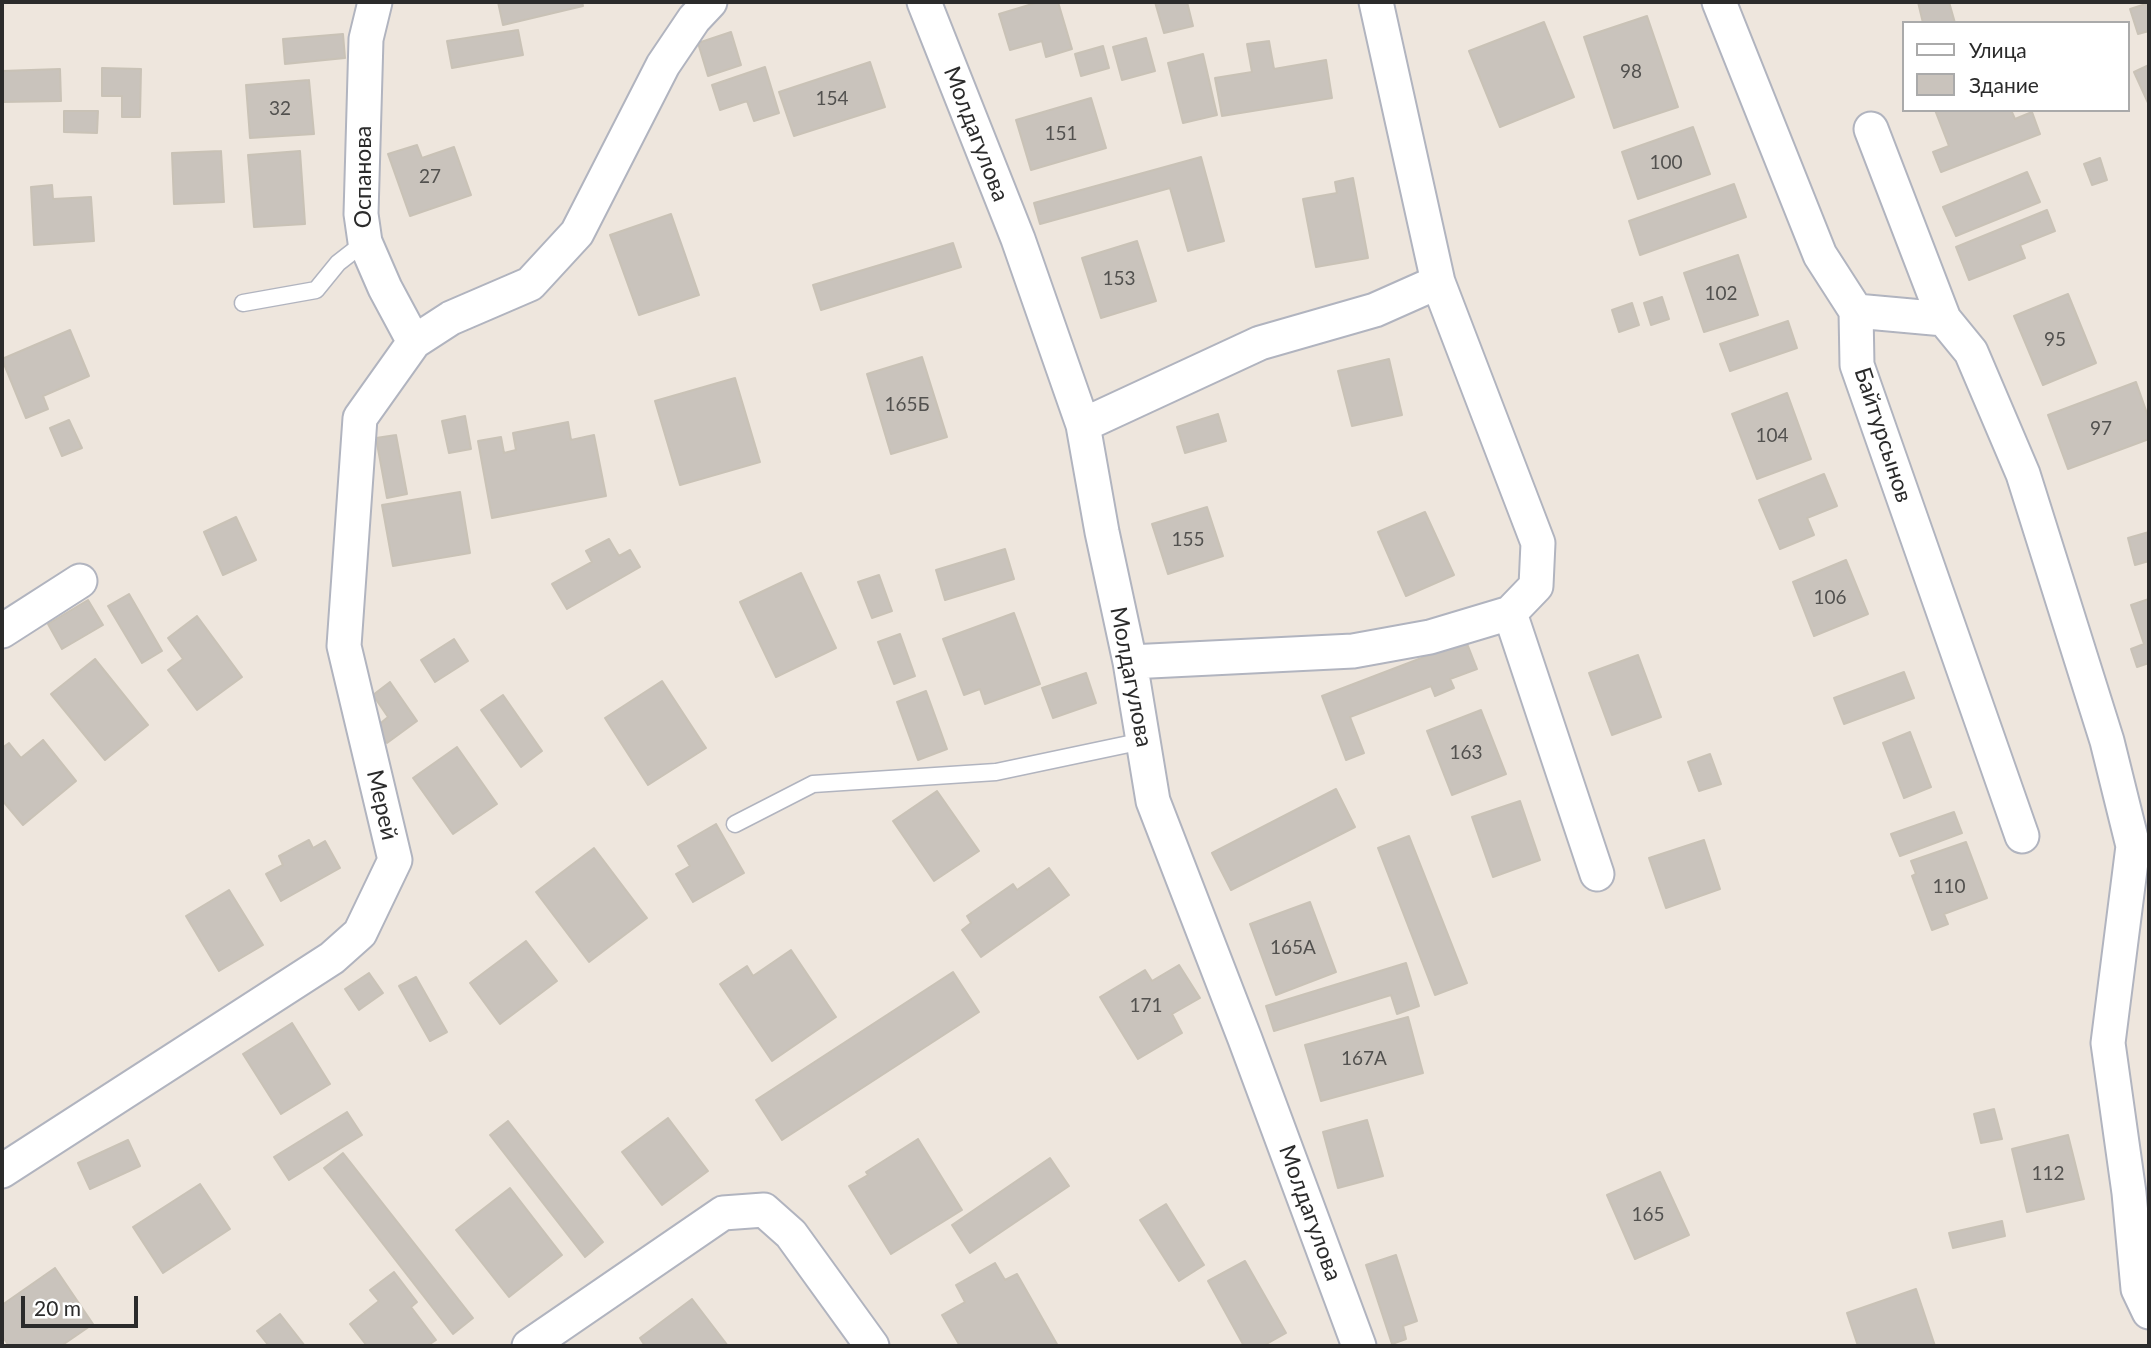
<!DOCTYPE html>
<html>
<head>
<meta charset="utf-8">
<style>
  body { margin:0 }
  #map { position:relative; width:2151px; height:1348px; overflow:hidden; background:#eee6dd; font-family:Lato,sans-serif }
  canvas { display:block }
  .frame { position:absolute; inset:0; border:4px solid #2b2b2b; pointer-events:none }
  .legend { position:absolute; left:1902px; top:21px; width:228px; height:91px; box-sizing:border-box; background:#fff; border:2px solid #aaa; margin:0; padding:9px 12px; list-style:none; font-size:21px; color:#2b2b2b }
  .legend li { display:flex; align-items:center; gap:14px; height:35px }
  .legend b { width:35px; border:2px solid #aaa }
  .scale { position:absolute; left:21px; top:1296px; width:117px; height:32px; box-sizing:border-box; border:4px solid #2b2b2b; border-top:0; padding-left:9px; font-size:21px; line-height:24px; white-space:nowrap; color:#2b2b2b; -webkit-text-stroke:5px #fff; paint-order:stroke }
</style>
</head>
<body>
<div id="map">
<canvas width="2151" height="1348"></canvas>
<div class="frame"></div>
<ul class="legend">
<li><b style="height:9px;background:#fff"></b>Улица</li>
<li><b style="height:19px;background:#c9c3bc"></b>Здание</li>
</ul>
<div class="scale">20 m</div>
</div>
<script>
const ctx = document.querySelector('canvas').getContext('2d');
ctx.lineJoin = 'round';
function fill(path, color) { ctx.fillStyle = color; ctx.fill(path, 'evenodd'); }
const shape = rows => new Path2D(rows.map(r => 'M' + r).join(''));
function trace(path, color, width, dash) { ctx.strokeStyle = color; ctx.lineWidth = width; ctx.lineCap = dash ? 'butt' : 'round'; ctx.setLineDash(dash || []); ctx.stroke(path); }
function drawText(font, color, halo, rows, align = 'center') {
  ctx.font = font + ' Lato,sans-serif'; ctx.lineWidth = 5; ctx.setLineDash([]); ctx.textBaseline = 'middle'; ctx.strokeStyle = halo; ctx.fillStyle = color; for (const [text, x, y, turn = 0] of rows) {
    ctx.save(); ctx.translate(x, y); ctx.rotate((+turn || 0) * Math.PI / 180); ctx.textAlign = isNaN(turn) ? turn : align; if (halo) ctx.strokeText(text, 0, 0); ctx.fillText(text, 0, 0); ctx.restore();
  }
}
const building = shape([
  [498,2,582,2,583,6,503,25,498,2],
  [1039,2,1058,2,1072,49,1046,57,1042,41,1010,50,999,14,1039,2],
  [1155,2,1187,2,1193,26,1164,33,1155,2],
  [1918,2,1949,2,1955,23,1923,23,1918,2],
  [2149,3,2149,31,2138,34,2130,9,2149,3],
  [1647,16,1678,107,1614,128,1584,37,1647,16],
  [1544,22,1574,97,1500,127,1469,51,1544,22],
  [518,30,523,55,452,68,447,41,518,30],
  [731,32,741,65,708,76,698,43,731,32],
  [343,34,345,58,285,64,283,39,343,34],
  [1146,38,1155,71,1122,80,1113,47,1146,38],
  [1269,41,1274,69,1326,60,1332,98,1222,116,1215,78,1252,72,1247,44,1269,41],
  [1103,46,1109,68,1081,76,1075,54,1103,46],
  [1203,54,1217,115,1183,123,1168,63,1203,54],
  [870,62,885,107,794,136,779,92,870,62],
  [2149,65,2149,105,2134,72,2149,65],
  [765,67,779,113,754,121,747,101,720,110,712,85,765,67],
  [102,68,141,69,140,117,122,117,122,96,102,96,102,68],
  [60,69,61,101,2,102,2,71,60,69],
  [309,80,314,134,250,138,246,85,309,80],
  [1091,98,1106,148,1031,170,1016,120,1091,98],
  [1935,110,2011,110,2015,119,2032,112,2040,134,1941,172,1933,152,1949,146,1935,110],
  [64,111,98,111,97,133,64,132,64,111],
  [1693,127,1710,174,1638,199,1622,152,1693,127],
  [417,145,422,158,454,147,471,195,410,216,388,154,417,145],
  [221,151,224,202,174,204,172,153,221,151],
  [300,151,305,224,254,227,248,155,300,151],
  [1201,157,1224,241,1188,251,1170,188,1040,224,1034,203,1201,157],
  [2100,158,2107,180,2092,185,2084,164,2100,158],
  [2027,172,2040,202,1956,236,1943,207,2027,172],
  [1353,178,1368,258,1316,267,1303,199,1337,193,1335,182,1353,178],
  [1734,184,1746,217,1640,255,1629,221,1734,184],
  [52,185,53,199,91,197,94,241,34,245,31,187,52,185],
  [2047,210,2055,231,2020,245,2025,258,1969,280,1956,247,2047,210],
  [671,214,699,295,639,315,610,235,671,214],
  [1137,241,1156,301,1101,318,1082,258,1137,241],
  [953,243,961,267,821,310,813,285,953,243],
  [1738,255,1758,315,1704,332,1684,273,1738,255],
  [2068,294,2096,363,2043,385,2014,316,2068,294],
  [1662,297,1669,319,1651,325,1644,303,1662,297],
  [1632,303,1639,325,1619,332,1612,310,1632,303],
  [1788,321,1797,348,1730,371,1720,344,1788,321],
  [70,330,89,376,43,396,48,409,26,418,2,359,70,330],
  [922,357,947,437,891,454,867,374,922,357],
  [1389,359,1402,415,1352,426,1338,371,1389,359],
  [735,378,760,462,680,485,655,401,735,378],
  [2136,382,2149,419,2149,439,2068,469,2048,415,2136,382],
  [1787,393,1811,459,1757,479,1732,414,1787,393],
  [1218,414,1226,441,1185,453,1177,427,1218,414],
  [465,416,471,449,449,453,442,421,465,416],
  [69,420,82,448,62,456,50,428,69,420],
  [568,422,571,440,594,435,606,496,492,518,478,441,501,437,504,453,516,450,513,433,568,422],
  [396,435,407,494,387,498,376,438,396,435],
  [1824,474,1837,506,1807,518,1814,535,1780,549,1759,500,1824,474],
  [460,492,470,553,393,566,382,505,460,492],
  [1207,507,1223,556,1168,574,1152,524,1207,507],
  [1425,512,1454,575,1406,596,1378,532,1425,512],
  [236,517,256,560,223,575,204,532,236,517],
  [2149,532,2149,561,2135,565,2128,538,2149,532],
  [609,539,619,556,630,550,640,567,567,609,552,584,592,562,586,551,609,539],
  [1005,549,1014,579,945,600,936,570,1005,549],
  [1846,560,1868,614,1814,636,1793,582,1846,560],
  [801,573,836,648,776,677,740,602,801,573],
  [879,575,892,611,872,618,858,582,879,575],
  [129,594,162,651,142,663,108,606,129,594],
  [2149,599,2149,663,2137,667,2131,649,2144,644,2131,605,2149,599],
  [88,600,103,625,62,649,48,624,88,600],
  [1014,613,1040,684,985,704,980,689,964,695,943,639,1014,613],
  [197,616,242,677,197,710,168,670,183,659,168,638,197,616],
  [900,634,915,676,894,684,878,642,900,634],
  [454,639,468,661,435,682,421,660,454,639],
  [1466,641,1477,669,1450,679,1454,688,1435,696,1431,686,1350,717,1364,753,1346,760,1322,696,1466,641],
  [1638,655,1661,717,1612,735,1589,673,1638,655],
  [95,659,148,725,105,760,51,694,95,659],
  [1904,672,1914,698,1844,724,1834,698,1904,672],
  [1086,673,1096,703,1053,718,1042,688,1086,673],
  [662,681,706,748,648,785,605,718,662,681],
  [390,682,417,721,387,743,376,727,388,717,373,695,390,682],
  [926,691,947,749,918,760,897,702,926,691],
  [503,695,542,751,521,767,481,710,503,695],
  [1481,710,1506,774,1452,795,1427,731,1481,710],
  [1910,732,1931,787,1904,798,1883,743,1910,732],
  [43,740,76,781,23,825,2,800,2,748,9,743,21,758,43,740],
  [457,747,497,804,453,834,413,778,457,747],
  [1710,754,1721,784,1699,791,1688,762,1710,754],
  [1336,789,1355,827,1231,890,1212,853,1336,789],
  [937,791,979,851,934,881,893,821,937,791],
  [1520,801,1540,860,1493,877,1472,817,1520,801],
  [1954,812,1962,833,1900,856,1891,834,1954,812],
  [716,824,744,873,693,902,676,874,690,866,678,846,716,824],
  [1409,836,1467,983,1435,995,1378,848,1409,836],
  [309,840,313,848,325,841,340,868,281,901,266,874,283,865,279,856,309,840],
  [1704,840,1720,889,1666,908,1649,858,1704,840],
  [1966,842,1987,898,1944,914,1948,924,1932,930,1912,876,1916,874,1911,861,1966,842],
  [594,848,647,918,589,962,536,892,594,848],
  [1049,868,1069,895,981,957,962,930,971,923,967,916,1013,884,1017,890,1049,868],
  [229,890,263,945,219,971,186,916,229,890],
  [1310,902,1336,972,1276,995,1250,924,1310,902],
  [526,941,557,981,500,1024,470,983,526,941],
  [791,950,836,1017,772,1061,720,984,747,966,753,976,791,950],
  [1406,963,1419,1006,1397,1014,1391,995,1274,1031,1266,1006,1406,963],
  [1179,965,1200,998,1172,1014,1182,1033,1138,1059,1100,997,1145,970,1152,981,1179,965],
  [953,972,979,1012,782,1140,756,1100,953,972],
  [369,973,383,993,359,1010,345,989,369,973],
  [416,977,447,1032,430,1041,399,986,416,977],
  [1408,1017,1423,1073,1321,1101,1305,1045,1408,1017],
  [292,1023,330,1084,281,1114,243,1054,292,1023],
  [1994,1109,2002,1139,1981,1143,1974,1114,1994,1109],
  [347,1112,362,1135,289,1180,274,1157,347,1112],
  [668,1118,708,1171,662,1205,622,1152,668,1118],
  [1367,1120,1383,1176,1338,1188,1323,1132,1367,1120],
  [508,1121,603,1242,585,1257,490,1135,508,1121],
  [2068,1135,2084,1199,2027,1212,2012,1149,2068,1135],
  [918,1139,962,1210,891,1254,849,1186,868,1175,866,1172,918,1139],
  [128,1140,140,1166,90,1189,78,1163,128,1140],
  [343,1153,473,1318,453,1334,324,1168,343,1153],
  [1050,1158,1069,1186,970,1253,952,1225,1050,1158],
  [1660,1172,1689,1235,1635,1259,1607,1195,1660,1172],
  [200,1184,230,1229,163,1273,133,1227,200,1184],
  [510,1188,562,1255,509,1297,456,1230,510,1188],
  [1166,1204,1204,1265,1179,1281,1140,1220,1166,1204],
  [2002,1221,2005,1236,1953,1248,1949,1233,2002,1221],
  [1396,1255,1417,1321,1403,1326,1406,1339,1392,1344,1366,1265,1396,1255],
  [1245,1261,1286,1333,1263,1346,1244,1346,1208,1281,1245,1261],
  [995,1263,1005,1280,1017,1274,1058,1346,960,1346,942,1315,965,1302,956,1285,995,1263],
  [55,1268,93,1324,61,1346,9,1346,2,1336,2,1305,55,1268],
  [394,1272,417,1302,411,1307,436,1340,427,1346,367,1346,350,1324,379,1301,370,1290,394,1272],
  [1916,1289,1935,1346,1858,1346,1847,1313,1916,1289],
  [692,1299,728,1346,645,1346,640,1338,692,1299],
  [280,1314,305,1346,269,1346,257,1331,280,1314]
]);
fill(building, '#c9c3bc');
trace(building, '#c9c2b6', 2);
const service = shape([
  [243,303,316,290,338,263,365,242],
  [735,824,813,784,996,772,1143,741]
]);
const minor = shape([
  [375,2,366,39,361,214,365,242,385,288,414,342],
  [924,2,1018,239,1083,425,1102,532,1130,662,1153,801,1245,1039,1359,1346],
  [1376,2,1438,282,1538,543,1536,586,1510,613,1597,874],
  [1719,2,1820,255,1856,311,1857,365,2022,836],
  [1871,129,1944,319],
  [1856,311,1944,319,1971,352,2023,474,2107,741,2133,846,2108,1043,2129,1193,2138,1289,2149,1312],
  [1083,425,1260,343,1375,310,1438,282],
  [2,631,80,581],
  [1130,662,1353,651,1430,637,1510,613],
  [2,1171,332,958,360,933,395,860,344,646,360,418,414,342,451,318,530,284,577,233,663,65,694,19,710,2],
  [529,1346,723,1213,764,1210,791,1234,872,1346]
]);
trace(service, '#b1b4bf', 19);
trace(minor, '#b1b4bf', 37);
trace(service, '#fff', 16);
trace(minor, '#fff', 33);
drawText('19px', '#52514f', null, [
  ["98",1631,72],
  ["154",832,99],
  ["32",280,109],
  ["151",1061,134],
  ["100",1666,163],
  ["27",430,177],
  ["153",1119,279],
  ["102",1721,294],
  ["95",2055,340],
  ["165Б",907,405],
  ["97",2101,429],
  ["104",1772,436],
  ["155",1188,540],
  ["106",1830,598],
  ["163",1466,753],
  ["110",1949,887],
  ["165А",1293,948],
  ["171",1146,1006],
  ["167А",1364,1059],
  ["112",2048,1174],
  ["165",1648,1215]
]);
drawText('23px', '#2b2b2b', '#fff', [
  ["Молдагулова",976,134,69],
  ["Оспанова",364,177,-90],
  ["Байтурсынов",1883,435,72],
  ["Молдагулова",1131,677,79],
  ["Мерей",382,805,77],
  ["Молдагулова",1310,1213,70]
]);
</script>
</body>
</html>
